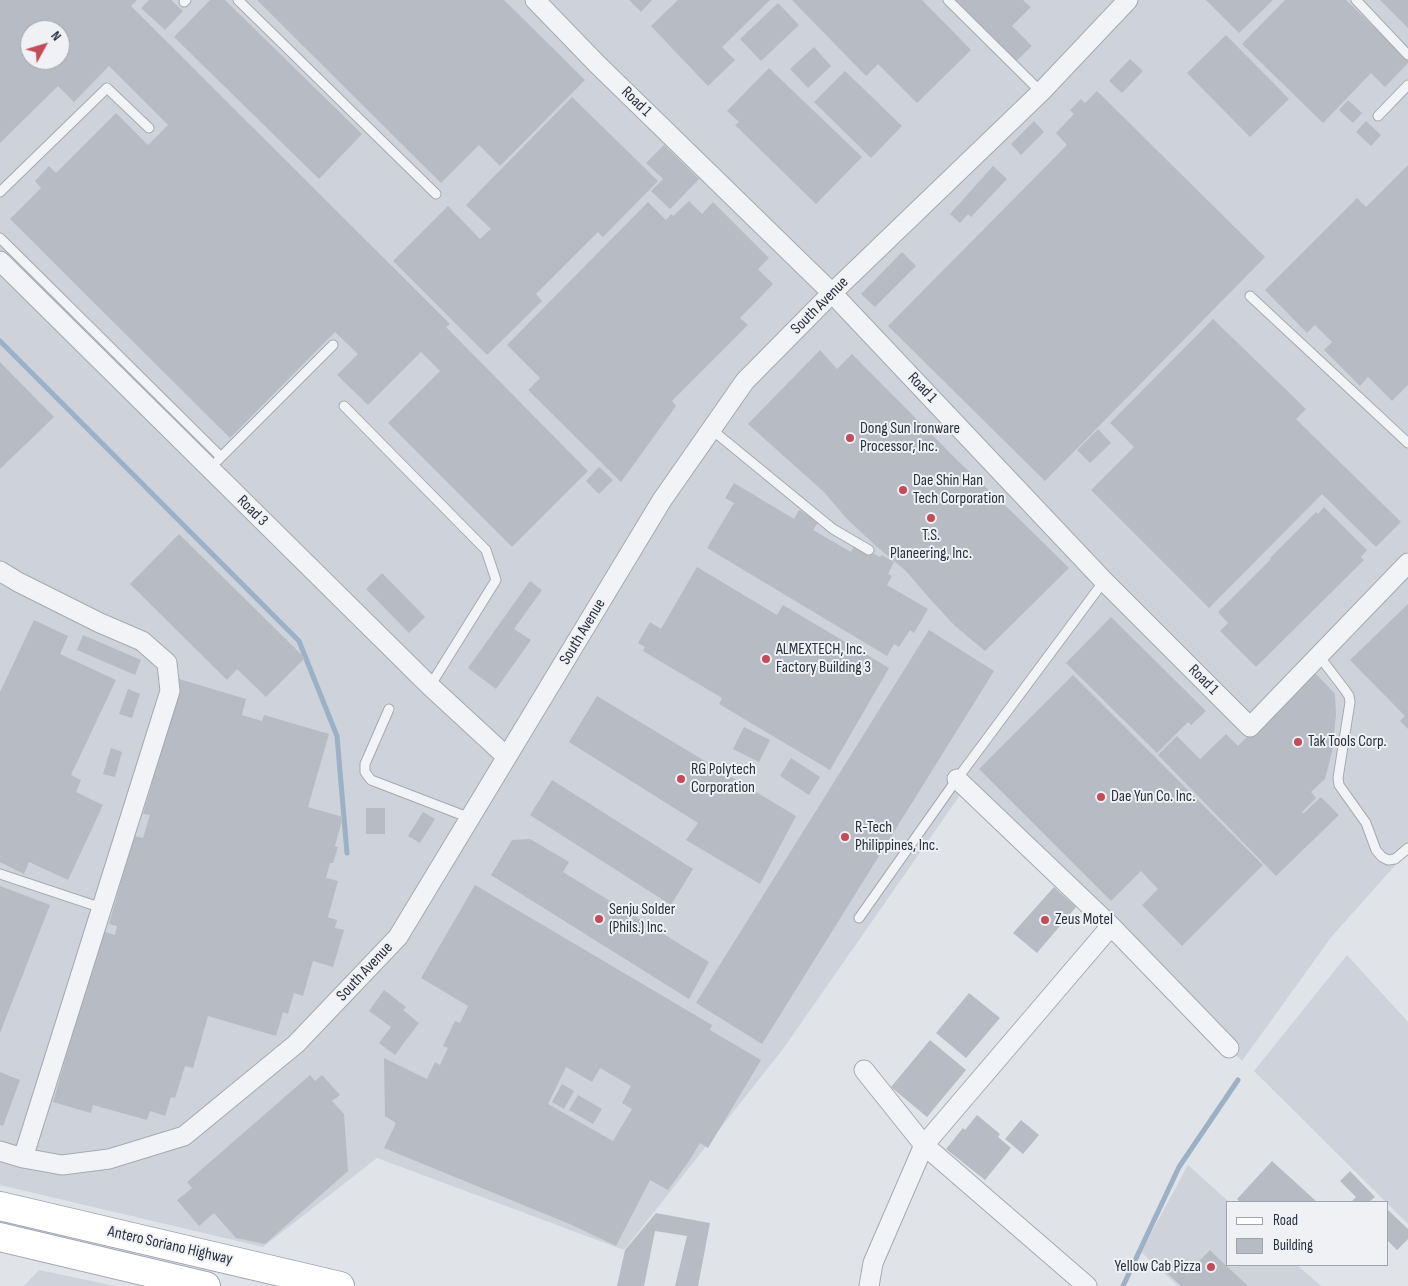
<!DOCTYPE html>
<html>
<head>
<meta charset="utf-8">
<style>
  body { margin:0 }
  #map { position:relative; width:1408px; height:1286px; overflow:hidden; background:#e0e3e8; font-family:"Sofia Sans Condensed",sans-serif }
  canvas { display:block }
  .legend { position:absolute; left:1226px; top:1201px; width:162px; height:65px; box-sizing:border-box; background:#eff1f5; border:1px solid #a0a4ac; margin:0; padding:6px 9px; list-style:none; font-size:15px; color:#29303e }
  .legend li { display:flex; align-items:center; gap:10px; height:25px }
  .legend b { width:25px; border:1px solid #a0a4ac }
  .north { position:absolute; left:20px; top:20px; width:50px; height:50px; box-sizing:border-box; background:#eff1f5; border:1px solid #a0a4ac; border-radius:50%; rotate:51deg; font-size:14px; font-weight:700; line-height:20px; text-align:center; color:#29303e }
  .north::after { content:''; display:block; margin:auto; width:18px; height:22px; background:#c64b5a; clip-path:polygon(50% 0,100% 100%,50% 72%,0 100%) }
</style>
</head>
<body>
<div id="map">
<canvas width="1408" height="1286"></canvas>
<ul class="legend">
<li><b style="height:6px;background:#fff"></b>Road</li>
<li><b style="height:14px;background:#b7bcc4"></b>Building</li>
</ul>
<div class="north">N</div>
</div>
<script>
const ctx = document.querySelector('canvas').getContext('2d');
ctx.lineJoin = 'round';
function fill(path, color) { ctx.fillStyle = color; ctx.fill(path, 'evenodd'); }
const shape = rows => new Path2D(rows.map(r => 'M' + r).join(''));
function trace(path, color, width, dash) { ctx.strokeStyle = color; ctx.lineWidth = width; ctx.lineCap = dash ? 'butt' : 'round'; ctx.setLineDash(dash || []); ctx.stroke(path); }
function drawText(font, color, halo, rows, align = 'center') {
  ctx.font = font + ' "Sofia Sans Condensed",sans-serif'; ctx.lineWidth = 4; ctx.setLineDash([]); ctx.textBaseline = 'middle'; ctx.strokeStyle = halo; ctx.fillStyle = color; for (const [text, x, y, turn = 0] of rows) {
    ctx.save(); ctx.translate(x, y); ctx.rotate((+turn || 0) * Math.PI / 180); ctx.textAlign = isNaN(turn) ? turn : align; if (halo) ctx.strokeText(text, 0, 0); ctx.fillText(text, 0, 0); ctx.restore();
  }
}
fill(shape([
  [0,0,1408,0,1408,851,1332,936,1242,1061,967,785,783,1049,624,1250,377,1158,263,1247,0,1185],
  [30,30,60,30,60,60,30,60],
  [1347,955,1408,1022,1408,1224,1254,1071],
  [1188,1165,1229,1202,1227,1202,1227,1265,1297,1265,1321,1286,1178,1286,1141,1252],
  [39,1270,115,1286,24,1286]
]), '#ced2da');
trace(shape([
  [0,341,299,641,337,736,347,853],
  [1123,1286,1179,1167,1238,1080]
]), '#9cb0c6', 5);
fill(shape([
  [0,0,137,0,131,6,134,9,450,324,446,327,588,471,512,547,388,423,440,371,421,352,368,405,337,375,358,354,335,332,230,438,10,219,41,188,35,181,49,166,56,173,116,113,148,145,168,125,109,66,74,102,58,86,0,143],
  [30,30,60,30,60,60,30,60],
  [149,0,171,0,183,11,165,30,141,8],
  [210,0,225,0,362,134,319,179,174,37],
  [257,0,504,0,585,80,500,166,479,145,441,183],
  [629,0,652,0,641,12],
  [678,0,770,0,722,47,735,60,708,86,651,26],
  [792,0,922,0,971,50,917,103,878,64,866,76],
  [955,0,1023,0,1031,7,1012,26,1032,46,1016,61],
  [1206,0,1273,0,1239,33],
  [1285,0,1346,0,1408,60,1408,63,1385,87,1371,73,1323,123,1242,44],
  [1380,0,1408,0,1408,28],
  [778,3,799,25,761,61,740,39],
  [1226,35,1289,99,1250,137,1187,73],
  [814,47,831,66,808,88,790,69],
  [1130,59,1143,71,1122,93,1109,81],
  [769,68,862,157,816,204,735,125,739,122,727,111],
  [845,71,902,126,871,158,814,102],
  [1097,91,1265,257,1045,481,888,326,1067,145,1056,133,1074,114,1070,110,1081,99,1085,103],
  [572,97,658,181,603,237,598,232,536,294,542,301,487,355,393,261,448,206,480,239,491,229,466,205],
  [1348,100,1362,113,1353,123,1339,110],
  [1034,121,1044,132,1021,155,1011,144],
  [1366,121,1381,135,1371,146,1356,132],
  [664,145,699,179,670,209,651,191,663,179,646,163],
  [1408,165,1408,385,1392,401,1368,377,1360,386,1324,350,1332,342,1315,325,1307,333,1265,290,1357,198,1366,207],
  [993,166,1007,179,971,217,968,214,960,223,950,214],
  [689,201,702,214,713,202,769,258,758,269,773,284,740,318,748,325,672,401,676,406,621,482,528,390,540,378,507,345,648,202,666,220,671,214,673,216],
  [902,252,916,266,875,307,861,294],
  [1213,319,1306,409,1296,419,1401,522,1376,547,1322,494,1209,608,1091,490,1134,447,1110,423],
  [820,350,837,369,852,354,958,461,1013,513,1069,568,985,651,955,626,930,599,906,571,877,547,847,519,824,492,748,424],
  [0,362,54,417,0,469],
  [1098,429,1111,443,1090,463,1077,450],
  [599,467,613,480,599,494,586,481],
  [734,483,794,519,799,510,819,521,813,530,851,552,854,546,871,552,880,557,882,555,894,562,888,574,892,576,887,585,928,609,914,633,910,630,899,647,894,644,887,656,707,548,734,503,725,498],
  [1324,507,1367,550,1361,557,1364,560,1256,667,1220,631,1228,623,1218,612,1271,559,1270,558,1316,512,1318,514],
  [179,534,305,658,266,697,237,669,227,680,130,584],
  [697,567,777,615,783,605,889,668,830,770,719,704,722,698,643,651,645,647,638,643,650,622,661,629],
  [382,573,425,617,409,633,366,589],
  [530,581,542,590,514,629,531,640,496,689,468,668],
  [1408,604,1408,729,1400,721,1405,716,1350,660],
  [1111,617,1206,711,1191,725,1188,722,1157,753,1066,663],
  [34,620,68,636,60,654,116,680,71,775,81,780,76,792,103,805,68,880,29,862,24,874,0,862,0,692],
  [929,630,994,671,762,1044,696,1003],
  [83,635,141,660,135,675,77,650],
  [1314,672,1335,694,1336,715,1332,752,1325,779,1311,792,1316,798,1302,812,1303,814,1321,797,1339,815,1276,876,1158,755,1177,736,1200,759,1226,734,1238,746],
  [1073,675,1263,865,1182,946,1142,905,1158,889,1141,871,1111,901,979,769],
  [179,679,246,699,242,715,262,721,264,715,329,734,308,807,343,817,335,846,338,847,333,863,330,863,326,878,338,881,328,917,337,920,335,928,344,930,333,967,313,961,303,996,294,993,288,1014,283,1012,276,1036,208,1016,193,1068,185,1066,175,1098,171,1097,165,1116,150,1111,147,1120,93,1105,91,1113,53,1102,102,931,115,935,117,926,109,924,134,836,143,838,150,815,143,814,153,780,150,779],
  [128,689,140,694,132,718,119,714],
  [597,696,796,816,760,884,686,840,698,823,569,742],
  [744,727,770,740,759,762,733,749],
  [111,748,122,752,115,777,103,774],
  [791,758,820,777,809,795,780,776],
  [552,780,693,869,671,905,530,815],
  [366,808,385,808,385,834,366,834],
  [423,812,435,819,420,843,408,836],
  [530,839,569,862,563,872,709,962,689,999,491,875,512,840],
  [475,885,712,1025,710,1030,761,1060,708,1148,700,1143,689,1161,668,1190,650,1180,616,1246,572,1225,384,1148,396,1123,385,1116,384,1058,427,1079,435,1062,440,1065,448,1048,443,1046,455,1021,460,1023,468,1006,421,978],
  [566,1067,592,1082,600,1068,631,1086,622,1103,632,1109,613,1141,548,1104],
  [0,886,50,905,0,1033],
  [1054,887,1076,907,1037,953,1013,933],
  [384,990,406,1007,403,1010,419,1023,395,1055,379,1043,391,1027,369,1011],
  [969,993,1000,1018,966,1058,936,1033],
  [930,1040,966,1070,927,1117,891,1087],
  [0,1072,20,1080,3,1126,0,1125],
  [310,1075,315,1081,322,1075,340,1095,332,1101,344,1114,348,1171,265,1244,236,1238,214,1213,199,1226,177,1200,192,1188,187,1182],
  [562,1084,574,1091,564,1109,552,1102],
  [578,1095,602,1109,593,1124,569,1110],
  [977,1115,1000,1134,998,1137,1011,1148,985,1180,946,1149,963,1128,965,1130],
  [1021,1120,1039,1135,1023,1154,1005,1139],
  [1272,1161,1317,1202,1240,1202,1237,1199],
  [1350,1171,1375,1197,1369,1202,1351,1202,1356,1197,1340,1181],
  [1387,1209,1408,1229,1408,1239,1397,1250,1387,1240],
  [656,1213,710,1223,698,1286,675,1286,687,1236,655,1231,644,1286,617,1286,625,1250],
  [1210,1250,1217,1257,1248,1286,1181,1286,1165,1271,1174,1262,1187,1274]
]), '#b7bcc4');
const service = shape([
  [238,0,436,194],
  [948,0,1041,92],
  [1356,0,1408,55],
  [184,2,186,0],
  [1378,116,1408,85],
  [0,192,107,88,149,128],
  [0,238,221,457],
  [1250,296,1408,443],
  [344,406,486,550,496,580,430,686],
  [711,429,833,529,869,550],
  [218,460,333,345],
  [1319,656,1345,690,1349,696,1350,702,1338,778,1339,785,1366,823,1376,850,1382,857,1388,860,1395,859,1408,848],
  [389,709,365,764,365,772,371,780,470,818],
  [0,874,102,908],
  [859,918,957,779,1104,581]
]);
const minor = shape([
  [535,0,597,64,832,293,1104,581,1250,727,1408,563],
  [0,261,430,686,507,757],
  [0,571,18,582,100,623,142,641,167,663,170,691,23,1158],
  [957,779,1111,926,1229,1048],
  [864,1070,924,1145,1087,1286],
  [0,1151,23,1158,62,1165,109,1159,184,1136,296,1044,398,937,662,500,745,381,832,293,1041,92,1128,0],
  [869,1286,873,1263,924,1145,1111,926]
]);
const primary = shape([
  [0,1206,340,1286],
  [0,1237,206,1286]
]);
trace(service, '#a5aab2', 11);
trace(minor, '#a5aab2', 21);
trace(primary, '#a0a7b3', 30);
trace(service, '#f2f3f6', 9);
trace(minor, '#f2f3f6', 19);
trace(primary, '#fff', 28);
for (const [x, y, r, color] of [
  [850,438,5,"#c64b5a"],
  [903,490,5,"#c64b5a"],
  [931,518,5,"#c64b5a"],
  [766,659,5,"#c64b5a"],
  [1298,742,5,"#c64b5a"],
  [681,779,5,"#c64b5a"],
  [1101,797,5,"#c64b5a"],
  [845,837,5,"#c64b5a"],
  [599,919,5,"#c64b5a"],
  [1045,920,5,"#c64b5a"],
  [1211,1267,5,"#c64b5a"]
]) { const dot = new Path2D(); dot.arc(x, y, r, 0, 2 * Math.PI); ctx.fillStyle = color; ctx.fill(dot); trace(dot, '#eff1f5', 2); }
drawText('16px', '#29303e', '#eff1f5', [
  ["Road 1",636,102,44],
  ["South Avenue",820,306,-45],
  ["Road 1",922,388,47],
  ["Road 3",252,511,45],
  ["South Avenue",583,632,-59],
  ["Road 1",1203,680,45],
  ["South Avenue",365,972,-47],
  ["Antero Soriano Highway",170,1246,13]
]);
drawText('16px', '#29303e', '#eff1f5', [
  ["Dong Sun Ironware",860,429],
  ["Processor, Inc.",860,447],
  ["Dae Shin Han",913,481],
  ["Tech Corporation",913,499],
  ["T.S.",931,536,"center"],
  ["Planeering, Inc.",931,554,"center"],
  ["ALMEXTECH, Inc.",776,650],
  ["Factory Building 3",776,668],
  ["Tak Tools Corp.",1308,742],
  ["RG Polytech",691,770],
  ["Corporation",691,788],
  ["Dae Yun Co. Inc.",1111,797],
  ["R-Tech",855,828],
  ["Philippines, Inc.",855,846],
  ["Senju Solder",609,910],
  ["(Phils.) Inc.",609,928],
  ["Zeus Motel",1055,920],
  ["Yellow Cab Pizza",1201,1267,"right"]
], 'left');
</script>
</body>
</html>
